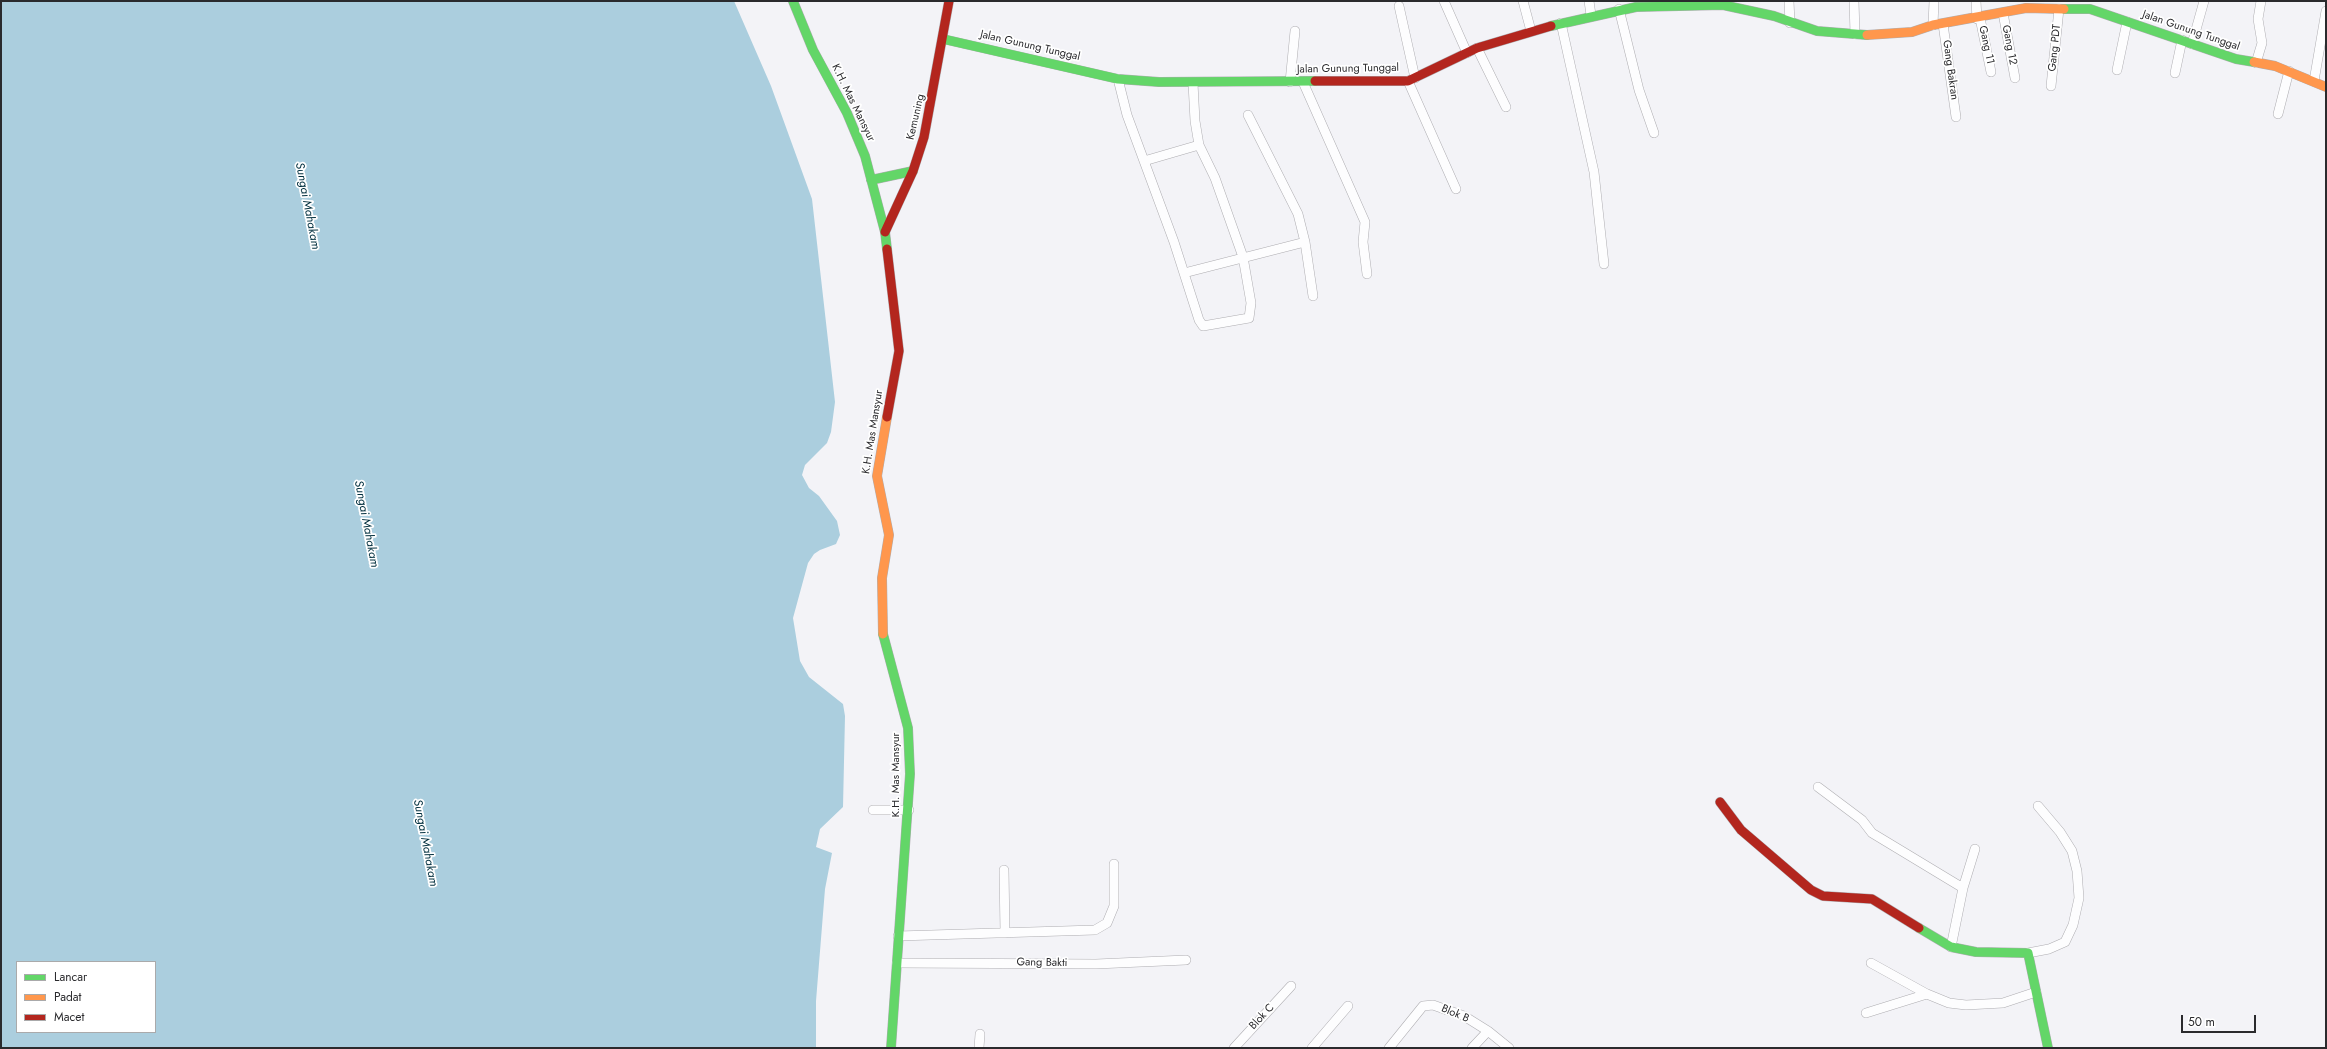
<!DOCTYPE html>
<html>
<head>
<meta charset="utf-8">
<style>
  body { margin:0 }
  #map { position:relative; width:2327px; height:1049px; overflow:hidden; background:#f3f3f7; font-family:Jost,sans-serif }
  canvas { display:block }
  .frame { position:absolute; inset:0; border:2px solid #2a2a2d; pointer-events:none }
  .legend { position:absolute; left:16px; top:961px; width:140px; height:72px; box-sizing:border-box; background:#fff; border:1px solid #aaaaab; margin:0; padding:5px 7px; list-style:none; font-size:12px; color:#2a2a2d }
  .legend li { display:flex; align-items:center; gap:8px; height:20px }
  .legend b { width:20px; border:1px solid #aaaaab }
  .scale { position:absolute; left:2181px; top:1015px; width:75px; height:18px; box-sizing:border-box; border:2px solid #2a2a2d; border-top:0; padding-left:5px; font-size:12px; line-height:14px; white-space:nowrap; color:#2a2a2d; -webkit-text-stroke:3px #fff; paint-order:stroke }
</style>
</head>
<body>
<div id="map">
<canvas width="2327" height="1049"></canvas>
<div class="frame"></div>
<ul class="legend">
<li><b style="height:5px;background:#63d668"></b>Lancar</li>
<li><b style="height:5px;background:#ff974d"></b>Padat</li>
<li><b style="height:5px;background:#b3261e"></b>Macet</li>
</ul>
<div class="scale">50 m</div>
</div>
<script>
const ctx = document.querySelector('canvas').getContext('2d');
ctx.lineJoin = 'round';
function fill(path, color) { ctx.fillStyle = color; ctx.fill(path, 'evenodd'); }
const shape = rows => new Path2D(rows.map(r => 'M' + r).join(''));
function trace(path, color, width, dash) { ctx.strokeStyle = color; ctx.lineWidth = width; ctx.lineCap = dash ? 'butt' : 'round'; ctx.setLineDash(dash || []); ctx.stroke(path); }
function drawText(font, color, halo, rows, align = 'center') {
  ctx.font = font + ' Jost,sans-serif'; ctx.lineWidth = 3.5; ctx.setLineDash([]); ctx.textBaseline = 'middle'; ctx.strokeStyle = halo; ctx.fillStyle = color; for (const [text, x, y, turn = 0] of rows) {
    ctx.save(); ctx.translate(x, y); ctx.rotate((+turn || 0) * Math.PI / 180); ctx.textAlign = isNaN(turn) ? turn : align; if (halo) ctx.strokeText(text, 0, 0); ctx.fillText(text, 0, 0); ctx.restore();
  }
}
fill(shape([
  [1,1,734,1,771,86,812,199,835,402,831,432,827,443,805,465,802,475,809,488,819,496,837,521,840,535,836,544,820,550,814,554,808,563,793,618,800,661,809,677,843,704,845,716,843,807,820,829,816,847,832,853,825,889,816,1001,816,1048,1,1048],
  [17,962,155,962,155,1032,17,1032]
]), '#abcede');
const street = shape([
  [1444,1,1467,53],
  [1523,1,1531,31],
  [1589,1,1591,15],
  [1789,1,1790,23],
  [1854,1,1855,34],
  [1976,1,1977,19],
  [1399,6,1415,78],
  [1619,9,1639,90,1654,133],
  [2003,13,2015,78],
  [1980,18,1991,72],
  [1561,23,1594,172,1604,264],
  [1943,24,1956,117],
  [1933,25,1934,1],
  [2192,44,2204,1],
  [1477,48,1506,107],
  [2256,63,2262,43,2258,19,2261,1],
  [2117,70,2127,22],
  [2175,73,2182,40],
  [1118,79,1127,115,1174,242,1199,320,1203,326,1249,318,1251,303,1243,257,1215,178,1199,145,1195,121,1193,83],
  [1408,81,1456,189],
  [2314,81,2326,11],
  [1290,82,1295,31],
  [1303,82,1365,222,1363,242,1367,274],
  [2051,86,2059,9],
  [2278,114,2289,71],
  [1144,161,1199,145],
  [1305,242,1313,296],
  [1184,273,1305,242,1298,214,1248,115],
  [1818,787,1862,820,1872,833,1963,888],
  [873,810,909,810],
  [1004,870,1005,933],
  [898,936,1095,930,1107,923,1114,906,1114,864],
  [1951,947,1963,888,1975,849],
  [2028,953,2049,949,2065,942,2073,925,2079,898,2077,871,2072,851,2060,832,2038,806],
  [897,963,1096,964,1186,960],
  [1871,963,1927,994,1949,1003,1966,1005,2003,1003,2036,992],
  [1866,1013,1927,994],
  [979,1048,980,1034],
  [1234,1048,1291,986],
  [1312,1048,1348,1006],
  [1389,1048,1423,1006,1433,1005,1464,1016,1488,1031,1509,1048],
  [1472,1048,1488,1031]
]);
const fast = shape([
  [793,1,813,50,847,113,865,156,885,232,887,249],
  [2064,9,2090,9,2236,59,2254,62],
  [1551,26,1636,7,1723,5,1774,16,1817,31,1867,35],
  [943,39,1118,79,1159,82,1315,81],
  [871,180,913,171],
  [883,634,908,728,910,774,891,1048],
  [1919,928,1951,947,1976,952,2028,953,2048,1048]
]);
const slow = shape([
  [1867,35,1912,32,1933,25,2026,8,2064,9],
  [2254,62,2275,66,2326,87],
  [883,634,882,578,889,535,877,476,887,417]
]);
const jam = shape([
  [1315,81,1408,81,1477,48,1551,26],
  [885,232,913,171,924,137,949,1],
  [887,249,899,351,887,417],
  [1720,802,1741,830,1811,890,1823,896,1872,899,1919,928]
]);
trace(street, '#aeadb1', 10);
trace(fast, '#aeadb1', 10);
trace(slow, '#aeadb1', 10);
trace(jam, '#aeadb1', 10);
trace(street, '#fdfdfe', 9);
trace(fast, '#63d668', 9);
trace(slow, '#ff974d', 9);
trace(jam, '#b3261e', 9);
drawText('11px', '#2a2a2d', '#fff', [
  ["Jalan Gunung Tunggal",2191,31,19],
  ["Gang 11",1986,45,78],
  ["Gang 12",2009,45,79],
  ["Jalan Gunung Tunggal",1030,46,13],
  ["Gang PDT",2055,48,-84],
  ["Jalan Gunung Tunggal",1348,69,-1],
  ["Gang Bakran",1950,70,82],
  ["K.H. Mas Mansyur",853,103,64],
  ["Kemuning",916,117,-77],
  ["K.H. Mas Mansyur",873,432,-81],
  ["K.H. Mas Mansyur",896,775,-90],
  ["Gang Bakti",1042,963,1],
  ["Blok B",1455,1014,23],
  ["Blok C",1262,1017,-47]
]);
drawText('italic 12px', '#002f3e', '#fff', [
  ["Sungai Mahakam",307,206,79],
  ["Sungai Mahakam",366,524,79],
  ["Sungai Mahakam",425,843,79]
]);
</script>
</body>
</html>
